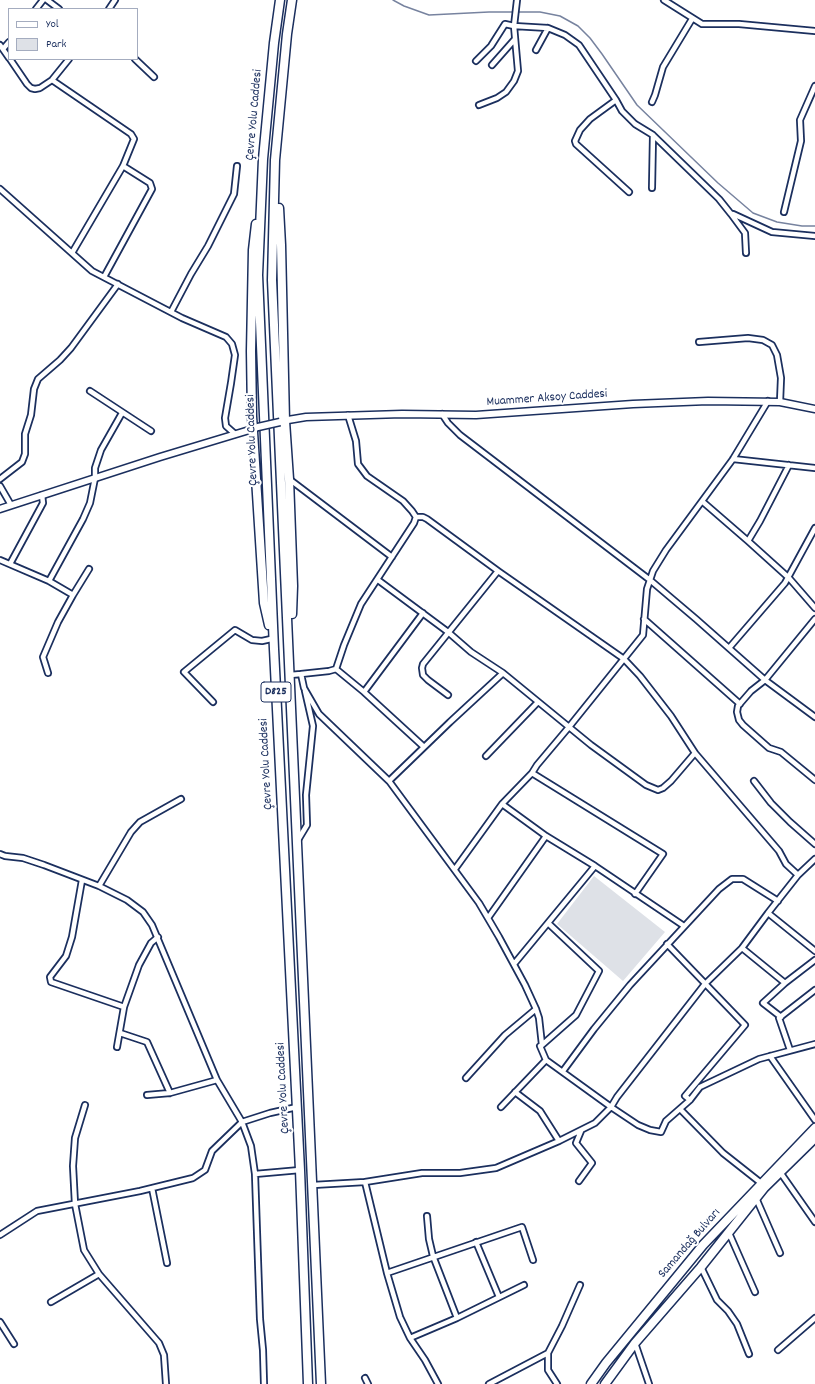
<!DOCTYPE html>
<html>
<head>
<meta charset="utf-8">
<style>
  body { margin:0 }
  #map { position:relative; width:815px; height:1384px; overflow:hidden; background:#fff; font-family:Dekko,sans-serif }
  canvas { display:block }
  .legend { position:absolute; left:8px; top:8px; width:130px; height:52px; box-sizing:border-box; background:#fff; border:1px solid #a4acbf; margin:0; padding:5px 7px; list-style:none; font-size:12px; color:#1b2f5e }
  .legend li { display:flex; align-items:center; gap:8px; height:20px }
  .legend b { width:20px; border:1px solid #a4acbf }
</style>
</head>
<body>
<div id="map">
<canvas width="815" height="1384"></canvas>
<ul class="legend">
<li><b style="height:5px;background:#fff"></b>Yol</li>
<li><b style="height:11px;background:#dee1e7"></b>Park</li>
</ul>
</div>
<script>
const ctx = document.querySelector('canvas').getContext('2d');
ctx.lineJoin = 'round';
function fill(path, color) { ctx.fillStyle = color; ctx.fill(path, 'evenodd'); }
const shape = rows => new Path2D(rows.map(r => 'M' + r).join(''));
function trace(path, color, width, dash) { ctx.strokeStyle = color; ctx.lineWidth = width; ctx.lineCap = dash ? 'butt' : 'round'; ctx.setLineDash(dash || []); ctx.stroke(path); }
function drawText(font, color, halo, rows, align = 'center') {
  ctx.font = font + ' Dekko,sans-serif'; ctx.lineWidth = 4; ctx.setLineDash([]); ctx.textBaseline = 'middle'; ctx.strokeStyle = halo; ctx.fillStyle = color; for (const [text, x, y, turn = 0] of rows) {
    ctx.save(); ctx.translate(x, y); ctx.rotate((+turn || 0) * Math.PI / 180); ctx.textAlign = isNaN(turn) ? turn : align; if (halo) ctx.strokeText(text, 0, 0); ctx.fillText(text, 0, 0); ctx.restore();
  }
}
fill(shape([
  [594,876,665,932,623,981,557,924]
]), '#dee1e7');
trace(shape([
  [393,0,404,6,429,15,489,12,540,12,560,16,578,26,590,38,602,54,637,105,718,183,753,213,777,222,802,226,815,226]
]), '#77839f', 1.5);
const minor = shape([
  [47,0,59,9],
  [664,0,702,24,739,24,815,31],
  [36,9,43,0],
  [109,9,115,0],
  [0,45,9,58],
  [3,49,9,42],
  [536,50,548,28],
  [10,59,27,84,31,88,35,89,40,88,52,80,69,59],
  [135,59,154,77],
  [476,61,491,46,505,24,514,26,548,28,565,35,579,45,616,100,622,111,635,124,653,135,652,188],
  [492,65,515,39],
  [52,80,131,134,134,139,123,166,72,253],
  [616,100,590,119,580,130,575,141,576,144,629,192],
  [652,102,655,95,663,67,692,19],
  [479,105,497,98,506,92,514,81,518,71,514,26,517,0],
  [653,135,719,199,731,214,745,233,746,253],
  [0,189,92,271,182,318,226,337,232,344,235,355,231,383,225,418,226,426,235,434],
  [784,212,801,141,800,120,815,86],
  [733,214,772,232,815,236],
  [104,277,152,189,150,183,123,166],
  [171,312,191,274,208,246,234,194,237,166],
  [699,342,748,338,763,340,772,345,777,355,781,378,780,402],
  [90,391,151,431],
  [442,414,448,423,460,435,650,580,696,619,765,680,815,717],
  [733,459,815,468],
  [0,479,22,462,25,454,25,434,31,415,34,389,38,379,60,360,71,348,118,284],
  [289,479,392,557],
  [0,486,11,505],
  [703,502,748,541,789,578,815,608],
  [416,517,423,517,427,519,498,571,423,664,422,668,423,675,428,680,448,695],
  [748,541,760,521,789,465],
  [0,560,49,581,73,595],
  [10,564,43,503,42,495],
  [378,580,448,632,471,652,503,673,591,745,646,785,658,790,663,788,671,781,695,753,671,716,640,676,624,659,498,571],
  [49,581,83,519,90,503,95,478,95,468,101,450,122,413],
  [644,619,740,704],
  [815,619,765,680,751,691,738,706,737,712,739,720,743,725,769,748,781,752,815,780],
  [729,648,785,583,815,528],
  [336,669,364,692,424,747],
  [48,673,43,657,58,622,73,595,89,569],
  [301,674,329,671,336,669,344,645,361,604,414,523,416,517,412,511,403,501,367,476,358,464,356,441,348,415],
  [290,675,301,674,304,688,319,714,389,781,479,903,499,937,525,985,536,1009,539,1018,542,1045,540,1046,546,1060,611,1107,638,1125,650,1130,661,1132,666,1121,690,1100,700,1087,759,1059,815,1044],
  [364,692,423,613],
  [213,702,184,672,235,630,252,640,262,641,271,639],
  [695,753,779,851,786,864,798,875],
  [486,756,538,702],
  [532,773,663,854,635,894],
  [389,781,450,722,503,673],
  [754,781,771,803,790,822,815,844],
  [502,804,546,836,595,866,684,926],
  [298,840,307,825,306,795,313,726,305,691],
  [0,854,5,856,23,858,44,865,99,886,127,900,143,912,152,925,217,1080,242,1122,251,1146,255,1174,300,1170],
  [455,869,502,804,532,773,537,765,569,727,643,635,647,589,653,571,666,550,733,459,768,401],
  [82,880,72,937,66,956,50,977,51,982,124,1007],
  [99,886,131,832,140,822,181,799],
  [768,913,815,951],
  [488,918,546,836],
  [667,944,745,1025,685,1096,690,1100],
  [742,948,785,983],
  [514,964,595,866],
  [781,1017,763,1003,785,983,815,960],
  [120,1033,147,1042,170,1093],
  [542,1045,576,1015,599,971,548,923],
  [117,1047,124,1007,139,965,151,943,158,937],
  [790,1050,779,1018,815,990],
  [770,1056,815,1120],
  [563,1071,594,1029,630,985,719,889,732,879,743,879,778,901],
  [466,1078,505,1035,536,1009],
  [515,1092,540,1111,559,1141],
  [147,1095,170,1093,217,1080],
  [85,1105,75,1138,73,1166,75,1204,84,1250,99,1274,159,1343,164,1355,166,1384],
  [501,1107,546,1060],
  [680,1109,723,1153,761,1183],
  [780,1172,815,1222],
  [255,1174,260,1319,263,1350,264,1384],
  [579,1181,592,1163,576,1143,581,1131],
  [365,1182,387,1273,400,1317,410,1338,425,1360,438,1384],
  [313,1185,365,1182,422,1173,460,1173,496,1168,559,1141,595,1123,611,1107,617,1097,705,984,742,948,768,913,798,875,815,859],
  [152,1188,167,1263],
  [756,1198,780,1253],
  [427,1216,429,1239,433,1256,457,1318],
  [729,1233,755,1292],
  [0,1235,37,1211,140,1191,193,1178,205,1170,212,1151,242,1122,270,1113,297,1107],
  [476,1242,499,1297],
  [701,1267,717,1300,728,1311,737,1324,749,1354],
  [387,1273,522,1227,533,1260],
  [51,1302,99,1274],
  [0,1322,14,1344],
  [410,1338,457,1318,524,1285],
  [635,1343,649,1384],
  [778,1350,815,1318],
  [365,1378,368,1384],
  [489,1384,548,1353],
  [557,1384,548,1370,548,1353,562,1326,580,1285]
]);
const tertiary = shape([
  [282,421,306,417,402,414,476,415,633,404,708,401,780,402,815,409],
  [0,509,160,457,256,428]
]);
const trunk = shape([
  [280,0,274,43,263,159,258,275,274,649,300,1170,308,1384],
  [292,0,287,34,275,160,272,280,321,1384],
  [279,208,281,245,285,421,289,479,293,586,292,614],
  [256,224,253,250,251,351,252,416,264,603,269,625],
  [591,1384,606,1363,703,1245,815,1128],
  [605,1384,635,1343,701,1267,764,1188,815,1138]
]);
trace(minor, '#1b2f5e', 8);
trace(tertiary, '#1b2f5e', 9);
trace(trunk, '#1b2f5e', 11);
trace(minor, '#fff', 4.5);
trace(tertiary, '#fff', 6);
trace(trunk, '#fff', 8);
const tertiaryBridge = shape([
  [258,427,280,422]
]);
trace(tertiaryBridge, '#1b2f5e', 9, []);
trace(tertiaryBridge, '#fff', 6);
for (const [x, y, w] of [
  [276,692,30]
]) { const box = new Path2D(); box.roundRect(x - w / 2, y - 10, w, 20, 3); ctx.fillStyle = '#fff'; ctx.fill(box); trace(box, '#1b2f5e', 1); }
drawText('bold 12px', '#1b2f5e', null, [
  ["D825",276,692]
]);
drawText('13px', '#1b2f5e', '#fff', [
  ["Çevre Yolu Caddesi",255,115,-85],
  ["Muammer Aksoy Caddesi",547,399,-4],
  ["Çevre Yolu Caddesi",253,440,-92],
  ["Çevre Yolu Caddesi",267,764,-93],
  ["Çevre Yolu Caddesi",284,1088,-93],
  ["Samandağ Bulvarı",690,1244,-49]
]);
</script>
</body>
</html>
